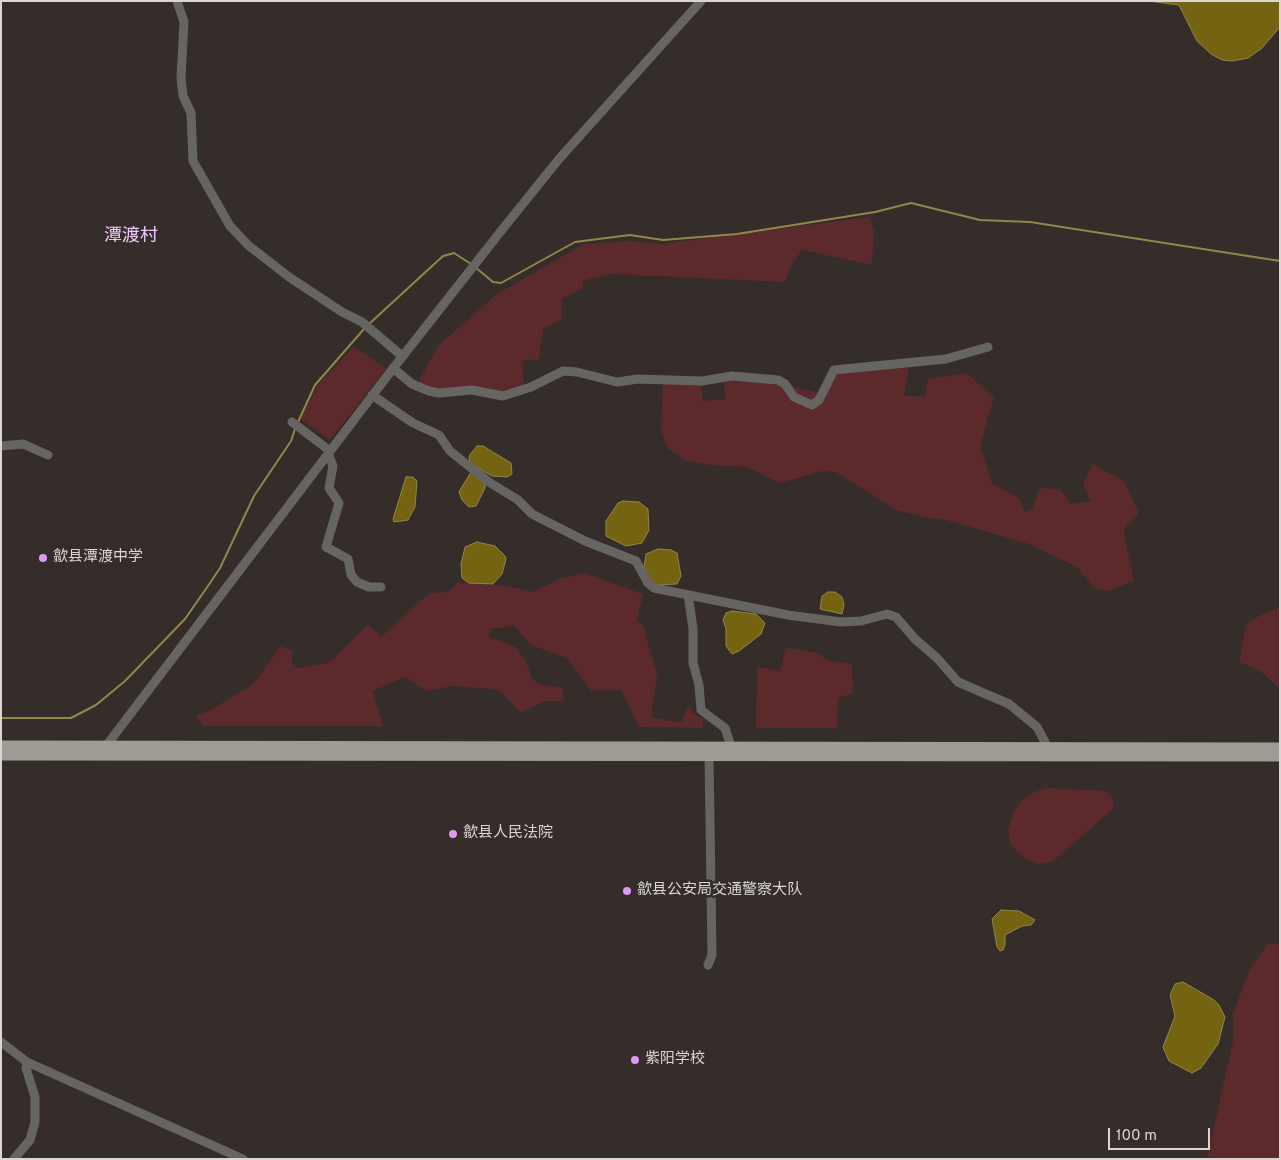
<!DOCTYPE html>
<html>
<head>
<meta charset="utf-8">
<style>
  body { margin:0 }
  #map { position:relative; width:1281px; height:1160px; overflow:hidden; background:#342d29; font-family:Overpass,sans-serif }
  canvas { display:block }
  .frame { position:absolute; inset:0; border:2px solid #dad6d3; pointer-events:none }
  .scale { position:absolute; left:1108px; top:1128px; width:102px; height:22px; box-sizing:border-box; border:2px solid #dad6d3; border-top:0; padding-left:6px; font-size:15px; line-height:18px; white-space:nowrap; color:#dad6d3; -webkit-text-stroke:4px #342d29; paint-order:stroke }
</style>
</head>
<body>
<div id="map">
<canvas width="1281" height="1160"></canvas>
<div class="frame"></div>
<div class="scale">100 m</div>
</div>
<script>
const ctx = document.querySelector('canvas').getContext('2d');
ctx.lineJoin = 'round';
function fill(path, color) { ctx.fillStyle = color; ctx.fill(path, 'evenodd'); }
const shape = rows => new Path2D(rows.map(r => 'M' + r).join(''));
function trace(path, color, width, dash) { ctx.strokeStyle = color; ctx.lineWidth = width; ctx.lineCap = dash ? 'butt' : 'round'; ctx.setLineDash(dash || []); ctx.stroke(path); }
function drawText(font, color, halo, rows, align = 'center') {
  ctx.font = font + ' Overpass,"Noto Sans SC",sans-serif'; ctx.lineWidth = 5; ctx.setLineDash([]); ctx.textBaseline = 'middle'; ctx.strokeStyle = halo; ctx.fillStyle = color; for (const [text, x, y, turn = 0] of rows) {
    ctx.save(); ctx.translate(x, y); ctx.rotate((+turn || 0) * Math.PI / 180); ctx.textAlign = isNaN(turn) ? turn : align; if (halo) ctx.strokeText(text, 0, 0); ctx.fillText(text, 0, 0); ctx.restore();
  }
}
fill(shape([
  [869,217,874,231,872,265,802,250,792,264,785,282,610,274,582,281,583,288,561,299,562,319,543,329,539,359,522,361,524,386,508,393,435,391,420,386,419,381,438,346,497,294,584,244,629,241,661,244],
  [354,346,386,369,330,440,300,419,318,385],
  [909,367,904,395,925,397,928,379,967,373,994,398,980,446,992,483,1020,499,1024,512,1032,509,1040,488,1060,489,1071,504,1091,501,1083,485,1092,464,1124,481,1138,511,1138,515,1126,526,1124,533,1134,581,1108,591,1094,588,1077,567,1029,544,943,519,928,518,896,510,836,472,822,471,780,483,747,467,710,465,687,461,667,448,661,429,663,382,701,383,703,401,725,399,724,381,773,382,825,394,835,372],
  [584,573,643,594,637,621,643,625,657,675,651,717,682,723,687,707,692,707,692,713,703,719,703,728,639,727,621,690,591,691,567,658,531,645,514,626,489,629,489,637,514,646,525,659,533,680,540,684,563,688,564,701,545,701,521,712,503,694,493,689,452,686,427,691,405,677,373,691,383,726,204,726,195,716,209,711,250,686,259,677,280,646,292,651,292,662,297,668,327,663,333,659,369,624,381,637,429,593,448,592,458,582,506,586,534,592,558,579],
  [1280,607,1280,689,1259,670,1239,662,1246,625,1259,616],
  [786,648,816,652,827,660,852,664,853,693,838,698,837,728,756,728,757,666,780,671],
  [1048,788,1105,791,1112,797,1114,808,1052,862,1040,864,1026,859,1016,851,1010,843,1008,829,1015,810,1022,800,1034,792],
  [1268,944,1280,944,1280,1159,1207,1159,1233,1041,1233,1013,1251,967]
]), '#5c2a2d');
const water = shape([
  [1148,1,1280,1,1280,27,1261,49,1248,58,1232,61,1222,60,1211,54,1197,41,1179,5,1148,1],
  [477,446,483,446,511,463,512,474,507,477,492,476,470,463,469,456,477,446],
  [471,472,485,484,485,488,476,506,469,507,462,500,459,492,471,472],
  [406,477,413,477,417,481,415,507,408,520,394,522,393,519,406,477],
  [623,501,639,502,648,509,649,530,642,543,626,546,606,536,606,521,618,503,623,501],
  [477,542,495,546,505,556,506,559,502,574,493,584,469,583,462,578,461,564,465,547,477,542],
  [658,549,671,550,677,553,681,576,677,584,658,585,651,582,644,567,646,554,658,549],
  [828,592,835,592,842,597,844,605,842,614,820,609,822,596,828,592],
  [732,611,756,614,765,623,761,634,739,651,732,654,726,646,726,629,723,620,726,613,732,611],
  [1001,910,1019,911,1035,920,1031,925,1022,926,1005,935,1005,945,1003,950,1000,951,997,947,992,919,1001,910],
  [1183,982,1214,1000,1219,1005,1225,1017,1218,1044,1201,1068,1192,1073,1169,1061,1163,1047,1175,1016,1170,995,1175,984,1183,982]
]);
fill(water, '#746411');
trace(water, '#93864b', 1);
trace(shape([
  [475,267,493,282,501,283,575,242,630,235,663,240,737,234,875,212,911,203,980,220,1030,222,1280,261],
  [369,324,443,256,454,253,471,264],
  [298,422,315,385,364,329],
  [1,718,71,718,96,705,125,681,185,619,210,583,220,568,254,496,291,441,295,429]
]), '#93864b', 2);
trace(shape([
  [177,1,184,22,181,78,183,96,191,113,193,161,230,226,248,245,289,277,342,312,362,322,402,356],
  [393,368,412,384,429,391,439,393,472,390,503,396,531,387,563,371,577,372,617,382,638,379,702,381,732,376,778,380,785,384,794,397,812,405,819,400,834,370,946,359,988,347],
  [372,395,413,423,439,435,450,451,489,482,518,500,532,514,585,541,636,561,648,583,654,588,788,615,841,622,861,621,887,614,896,617,915,639,937,658,958,682,1009,704,1037,727,1047,746],
  [292,422,330,451],
  [1,446,23,444,48,455],
  [328,453,333,466,329,488,339,503,326,547,348,559,351,575,357,582,369,587,381,587],
  [688,595,693,628,693,663,699,685,701,710,725,728,731,746],
  [106,746,388,375,501,231,559,159,701,1],
  [708,965,712,955,709,754],
  [1,1042,27,1062,243,1159],
  [14,1159,30,1140,35,1122,35,1097,26,1068,27,1062]
]), '#676562', 9);
trace(shape([
  [1,746,1280,748],
  [1,755,1280,756]
]), '#9e9a94', 11);
for (const [x, y, r, color] of [
  [43,558,5,"#dd99f3"],
  [453,834,5,"#dd99f3"],
  [627,891,5,"#dd99f3"],
  [635,1060,5,"#dd99f3"]
]) { const dot = new Path2D(); dot.arc(x, y, r, 0, 2 * Math.PI); ctx.fillStyle = color; ctx.fill(dot); trace(dot, '#342d29', 2); }
drawText('15px', '#dad6d3', '#342d29', [
  ["歙县潭渡中学",53,558],
  ["歙县人民法院",463,834],
  ["歙县公安局交通警察大队",637,891],
  ["紫阳学校",645,1060]
], 'left');
drawText('18px', '#eec8fb', '#342d29', [
  ["潭渡村",131,237]
]);
</script>
</body>
</html>
